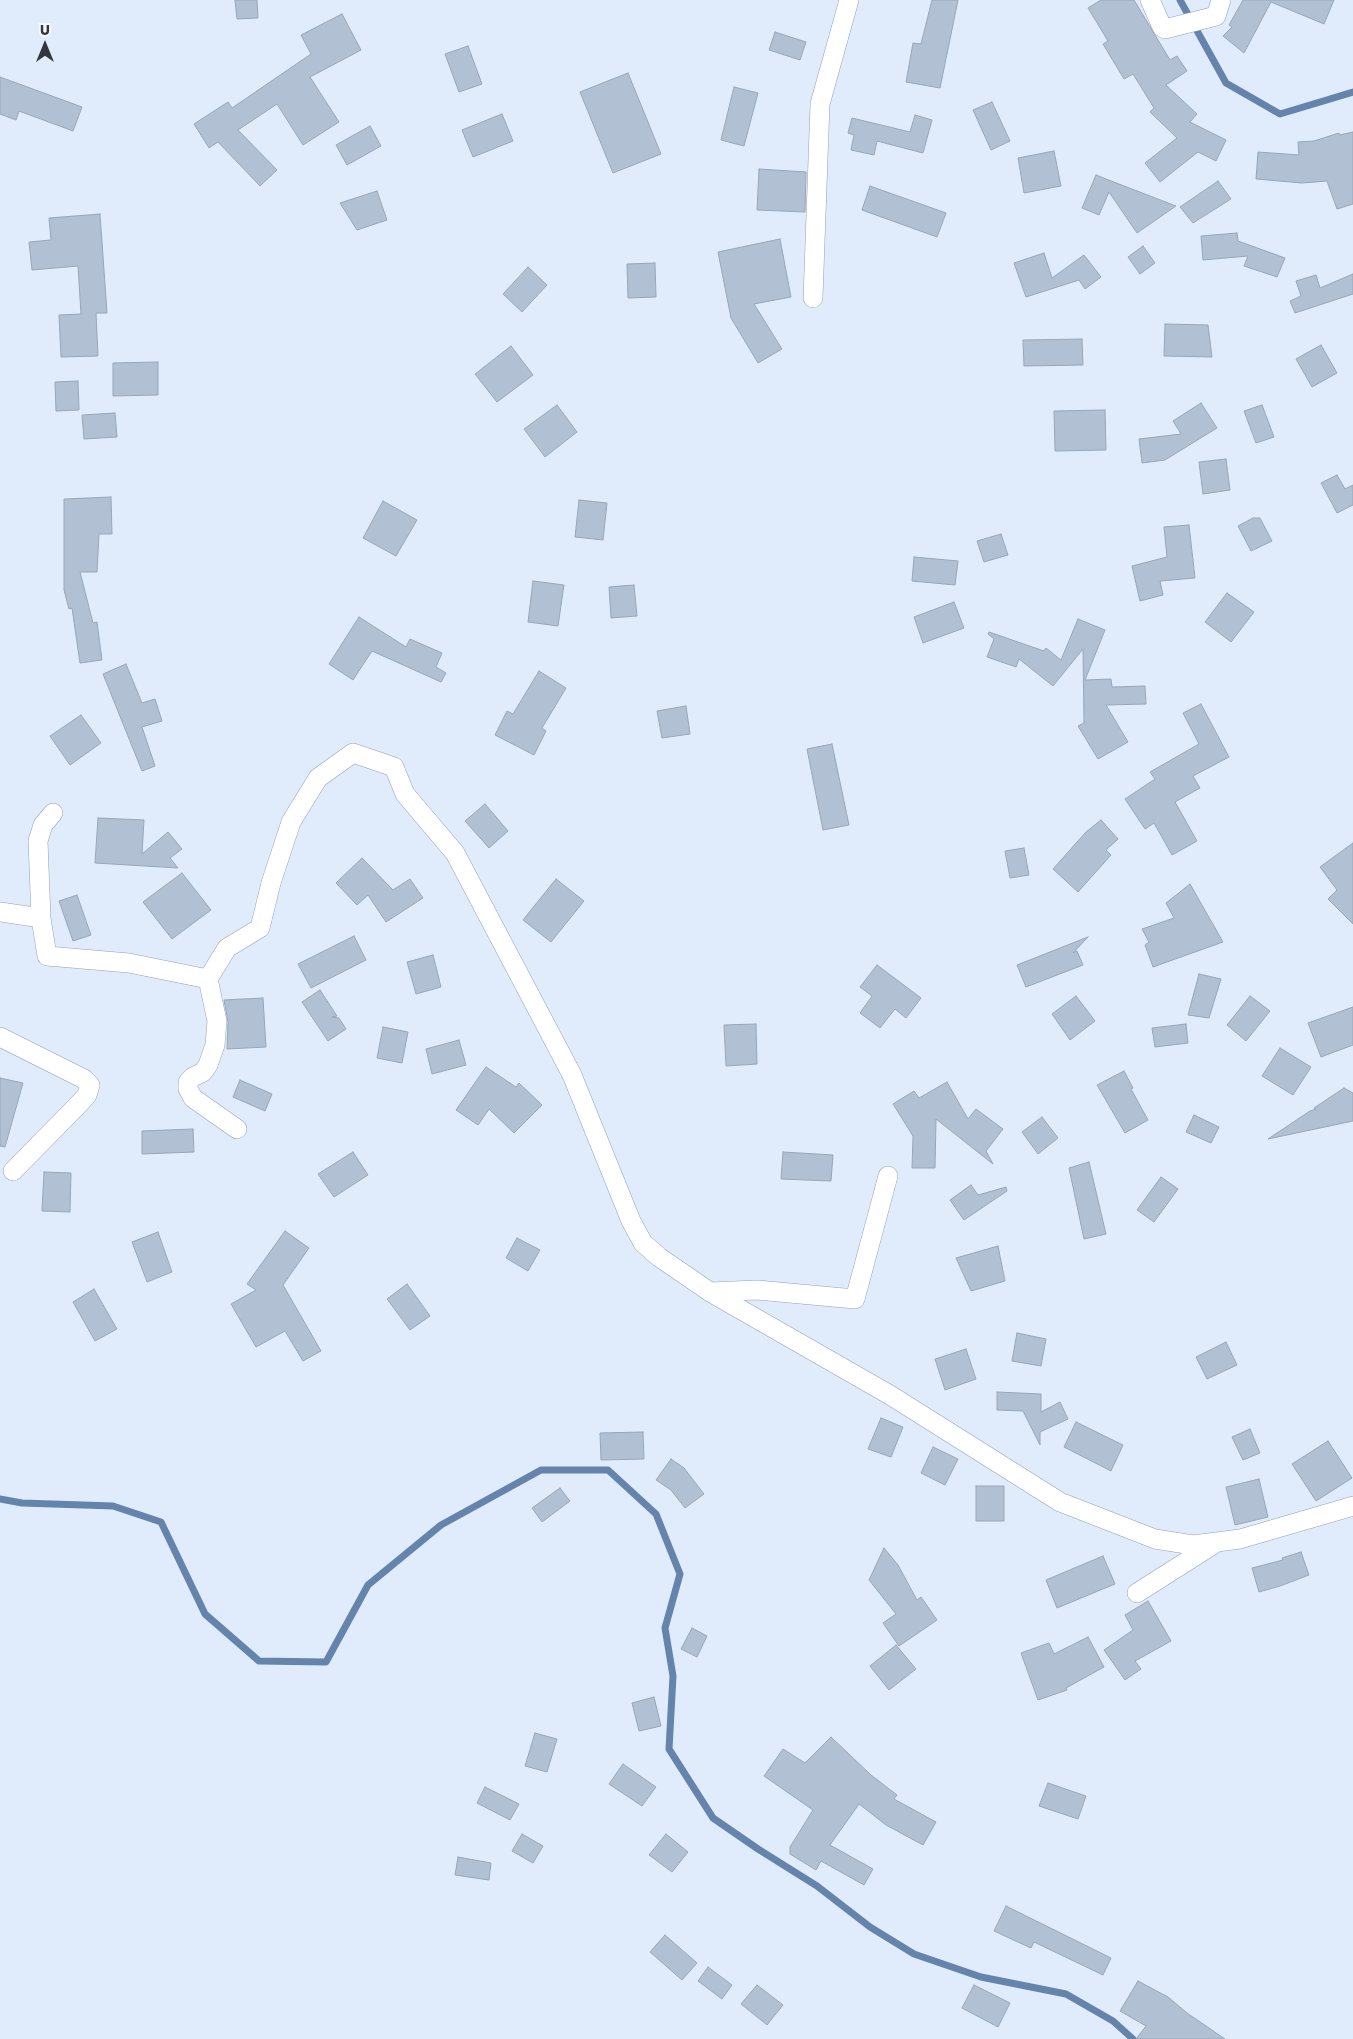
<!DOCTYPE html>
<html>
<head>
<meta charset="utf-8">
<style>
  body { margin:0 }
  #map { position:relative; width:1353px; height:2039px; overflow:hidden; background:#e0ecfc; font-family:Poppins,sans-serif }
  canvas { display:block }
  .north { position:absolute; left:20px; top:20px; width:50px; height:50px; -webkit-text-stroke:4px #f5f8fc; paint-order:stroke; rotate:0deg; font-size:14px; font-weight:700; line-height:20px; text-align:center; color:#31373e }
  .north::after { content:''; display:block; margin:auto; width:18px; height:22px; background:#31373e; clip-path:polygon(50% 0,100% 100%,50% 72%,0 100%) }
</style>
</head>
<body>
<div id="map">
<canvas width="1353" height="2039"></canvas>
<div class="north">U</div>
</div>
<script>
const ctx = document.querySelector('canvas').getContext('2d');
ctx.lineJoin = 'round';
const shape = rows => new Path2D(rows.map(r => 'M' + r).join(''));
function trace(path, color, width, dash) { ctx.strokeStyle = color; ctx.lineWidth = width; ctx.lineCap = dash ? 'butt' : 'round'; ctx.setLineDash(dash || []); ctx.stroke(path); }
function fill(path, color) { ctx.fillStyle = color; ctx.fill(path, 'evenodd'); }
trace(shape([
  [1180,0,1226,83,1280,114,1353,92],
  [0,1499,22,1503,113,1506,161,1522,205,1614,259,1661,326,1662,368,1585,441,1525,541,1470,608,1470,656,1514,680,1574,665,1628,673,1676,669,1749,713,1818,758,1849,817,1886,870,1927,914,1954,981,1977,1066,1994,1113,2021,1133,2039]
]), '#6584ac', 7);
const building = shape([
  [235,0,257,0,258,18,237,19,235,0],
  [932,0,958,0,940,88,906,82,913,43,921,44,932,0],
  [1101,0,1134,0,1170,60,1177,56,1187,71,1166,85,1197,114,1190,122,1226,140,1216,161,1198,152,1160,182,1145,163,1177,138,1150,112,1154,108,1133,74,1124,79,1103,44,1108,41,1088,8,1101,0],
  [1243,0,1334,0,1324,24,1271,2,1244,53,1223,36,1232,27,1229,25,1243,0],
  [342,14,361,50,310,77,339,122,303,145,277,104,238,130,277,170,260,186,218,142,209,148,194,124,228,102,232,108,311,54,301,35,342,14],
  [775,32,806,42,800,60,769,50,775,32],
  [468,46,482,84,459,92,445,54,468,46],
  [628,73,661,154,613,173,580,92,628,73],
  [0,77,82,107,73,131,19,111,16,120,0,114,0,77],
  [734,87,758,93,744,146,721,140,734,87],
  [992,102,1010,141,991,150,973,110,992,102],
  [502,114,513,141,473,157,462,130,502,114],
  [915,115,932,120,923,153,877,141,874,155,851,150,854,135,848,133,852,118,910,132,915,115],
  [370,126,381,146,347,165,336,145,370,126],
  [1353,132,1353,204,1337,209,1327,181,1302,183,1256,179,1258,152,1299,155,1298,142,1314,141,1339,133,1340,135,1353,132],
  [1054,151,1061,186,1024,193,1018,158,1054,151],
  [759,169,806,172,805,212,757,210,759,169],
  [1096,175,1106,179,1176,206,1137,233,1109,192,1099,215,1082,208,1096,175],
  [1218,181,1231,199,1193,223,1180,207,1218,181],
  [870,186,946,213,937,237,862,210,870,186],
  [377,191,387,220,357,230,340,203,377,191],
  [100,214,107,313,96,313,98,356,61,357,59,315,81,314,78,266,32,270,29,242,51,240,49,218,100,214],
  [1237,233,1238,241,1285,258,1277,277,1244,266,1248,256,1203,260,1201,236,1237,233],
  [780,239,791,297,754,304,782,349,758,363,731,318,718,252,780,239],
  [1143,246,1155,263,1140,274,1128,257,1143,246],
  [1044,253,1052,278,1084,255,1101,277,1085,289,1079,280,1026,297,1014,263,1044,253],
  [655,263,656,297,628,298,627,264,655,263],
  [528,267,547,285,522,312,503,294,528,267],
  [1353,274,1353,294,1295,313,1290,301,1301,296,1296,281,1316,275,1320,288,1353,274],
  [1165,324,1208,325,1212,357,1164,356,1165,324],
  [1082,339,1083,365,1024,366,1023,340,1082,339],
  [1321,345,1337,373,1312,387,1296,359,1321,345],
  [511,346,533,375,497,402,475,374,511,346],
  [158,362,158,395,113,396,113,363,158,362],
  [78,381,79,410,56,411,55,382,78,381],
  [1201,403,1217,428,1165,460,1142,463,1139,439,1181,434,1173,421,1201,403],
  [557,405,577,432,545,457,524,429,557,405],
  [1262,405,1274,437,1256,443,1244,411,1262,405],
  [1105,410,1106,450,1055,451,1054,411,1105,410],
  [115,413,117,437,84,439,82,415,115,413],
  [1226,459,1230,490,1203,494,1199,462,1226,459],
  [1337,475,1345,489,1353,485,1353,505,1337,513,1321,483,1337,475],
  [111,497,112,534,99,534,97,572,80,572,93,623,97,622,102,660,80,663,72,608,69,609,64,590,64,499,111,497],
  [579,500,607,503,603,540,575,537,579,500],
  [383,501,417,520,396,556,363,538,383,501],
  [1253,518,1260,518,1272,541,1251,551,1238,526,1253,518],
  [1189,525,1195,578,1160,581,1163,595,1140,601,1132,566,1167,557,1164,527,1189,525],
  [1001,534,1008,555,984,562,977,541,1001,534],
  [914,557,958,561,955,585,912,581,914,557],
  [533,581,564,585,558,626,528,622,533,581],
  [634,585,637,616,611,618,609,587,634,585],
  [1227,593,1254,612,1231,642,1205,622,1227,593],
  [954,602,964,628,923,643,914,617,954,602],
  [359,617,406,647,410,639,442,653,436,667,446,673,441,682,372,651,353,680,329,664,359,617],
  [1078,619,1105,630,1085,680,1111,679,1112,687,1145,686,1146,704,1106,705,1128,742,1098,759,1078,726,1084,723,1083,649,1053,686,1019,659,1016,667,987,657,994,639,988,634,989,632,1044,651,1046,648,1061,660,1078,619],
  [126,664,142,703,155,699,162,721,142,727,155,766,142,771,103,674,126,664],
  [539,671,566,688,542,728,546,731,534,755,495,735,507,711,513,714,539,671],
  [1201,704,1229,757,1193,776,1200,788,1175,802,1197,841,1172,855,1154,823,1145,829,1125,799,1155,779,1150,772,1199,744,1183,713,1201,704],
  [686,706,690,734,662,738,657,711,686,706],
  [81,715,101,743,70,765,50,736,81,715],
  [832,744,849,825,823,830,807,749,832,744],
  [485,804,508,831,489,848,465,821,485,804],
  [98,818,144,820,142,854,168,832,182,849,170,858,178,868,95,863,98,818],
  [1101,820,1118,839,1106,850,1111,855,1078,892,1053,869,1086,832,1101,820],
  [1353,843,1353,924,1328,899,1337,890,1320,867,1353,843],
  [1024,848,1029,875,1010,878,1005,851,1024,848],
  [362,858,393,890,410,879,423,898,386,922,368,895,357,905,336,883,362,858],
  [182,873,211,910,172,939,143,902,182,873],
  [556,879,584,901,551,942,523,920,556,879],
  [1190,884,1223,942,1153,967,1145,945,1149,942,1142,929,1174,918,1166,903,1190,884],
  [77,895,91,935,73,941,59,901,77,895],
  [354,936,366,960,311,988,298,964,354,936],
  [1088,937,1073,953,1077,951,1083,965,1026,987,1017,965,1088,937],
  [433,955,441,987,416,994,407,962,433,955],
  [877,965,921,998,906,1018,895,1009,880,1028,860,1013,872,996,860,987,877,965],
  [1199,974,1221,979,1209,1018,1188,1015,1199,974],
  [320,990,337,1016,332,1017,339,1018,346,1029,328,1041,302,1002,320,990],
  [1076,996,1095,1021,1070,1040,1052,1014,1076,996],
  [1250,996,1270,1011,1246,1041,1227,1025,1250,996],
  [263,998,266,1047,227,1049,228,1022,224,1000,263,998],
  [1353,1007,1353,1045,1321,1057,1308,1023,1353,1007],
  [756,1024,757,1064,726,1066,724,1025,756,1024],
  [1186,1024,1188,1043,1155,1047,1152,1028,1186,1024],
  [383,1027,408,1032,402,1063,377,1058,383,1027],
  [459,1040,466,1065,432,1074,426,1049,459,1040],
  [1280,1048,1311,1067,1293,1095,1262,1076,1280,1048],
  [486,1067,516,1087,519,1083,542,1105,514,1133,489,1109,478,1125,456,1110,486,1067],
  [1124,1071,1133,1088,1131,1089,1148,1120,1125,1133,1097,1085,1124,1071],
  [0,1078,23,1083,5,1147,0,1146,0,1078],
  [240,1080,272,1094,265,1111,233,1097,240,1080],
  [947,1082,968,1119,976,1109,1003,1129,986,1151,993,1164,936,1119,935,1168,912,1168,913,1136,893,1104,914,1091,919,1098,947,1082],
  [1344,1088,1353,1093,1353,1121,1268,1139,1310,1111,1316,1109,1314,1108,1344,1088],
  [1194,1115,1219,1127,1211,1143,1186,1132,1194,1115],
  [1042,1117,1058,1138,1038,1154,1022,1132,1042,1117],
  [193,1129,194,1152,142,1154,142,1131,193,1129],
  [353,1152,368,1175,334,1197,318,1174,353,1152],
  [783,1152,833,1155,831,1181,781,1179,783,1152],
  [1089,1162,1106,1234,1084,1239,1069,1168,1089,1162],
  [44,1172,71,1173,70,1212,42,1211,44,1172],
  [1161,1177,1178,1189,1154,1222,1137,1210,1161,1177],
  [971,1185,978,1195,1006,1187,1007,1191,964,1220,950,1200,971,1185],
  [285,1231,309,1248,283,1285,321,1351,303,1361,285,1331,256,1347,231,1304,256,1290,247,1284,285,1231],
  [158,1232,172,1272,147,1282,132,1242,158,1232],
  [517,1238,540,1250,528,1271,506,1258,517,1238],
  [998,1246,1005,1281,971,1291,956,1258,998,1246],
  [407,1284,430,1316,410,1330,387,1299,407,1284],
  [94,1289,117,1329,95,1341,73,1302,94,1289],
  [1017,1333,1046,1339,1041,1366,1012,1361,1017,1333],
  [1226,1342,1237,1365,1207,1379,1196,1357,1226,1342],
  [966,1349,976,1379,945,1390,935,1359,966,1349],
  [997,1392,1041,1394,1041,1412,1060,1402,1068,1419,1040,1432,1040,1445,1023,1411,997,1410,997,1392],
  [881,1418,903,1427,891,1457,868,1449,881,1418],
  [1076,1422,1123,1445,1111,1471,1064,1447,1076,1422],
  [1250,1429,1260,1453,1243,1460,1232,1437,1250,1429],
  [643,1432,644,1459,601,1460,600,1433,643,1432],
  [1328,1441,1352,1478,1316,1501,1292,1464,1328,1441],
  [933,1447,958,1459,945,1485,921,1473,933,1447],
  [671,1459,684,1468,704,1494,685,1508,671,1490,656,1480,671,1459],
  [1259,1479,1268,1517,1235,1525,1226,1487,1259,1479],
  [976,1486,1004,1486,1004,1521,976,1521,976,1486],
  [560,1488,570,1501,542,1522,532,1508,560,1488],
  [884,1548,898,1565,917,1600,921,1597,937,1620,899,1646,883,1623,896,1614,869,1580,884,1548],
  [1301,1552,1309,1575,1280,1586,1259,1592,1252,1568,1283,1560,1282,1558,1301,1552],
  [1103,1556,1115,1584,1057,1608,1046,1580,1103,1556],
  [1148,1601,1171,1641,1135,1661,1141,1669,1125,1680,1104,1650,1133,1630,1125,1615,1148,1601],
  [692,1628,707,1636,697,1657,681,1649,692,1628],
  [1088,1637,1104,1667,1066,1688,1067,1690,1038,1700,1021,1653,1049,1643,1054,1654,1088,1637],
  [896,1645,916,1669,889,1690,870,1666,896,1645],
  [654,1697,661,1726,639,1731,632,1703,654,1697],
  [535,1733,557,1739,547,1772,525,1766,535,1733],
  [831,1737,871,1775,897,1795,894,1799,936,1822,923,1845,886,1825,859,1804,830,1845,873,1869,864,1885,821,1861,816,1870,790,1854,790,1847,813,1810,764,1776,783,1749,805,1763,831,1737],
  [623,1764,656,1787,642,1806,609,1784,623,1764],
  [1048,1783,1086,1796,1078,1819,1039,1806,1048,1783],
  [485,1787,519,1804,510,1820,477,1803,485,1787],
  [522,1834,543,1846,533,1863,512,1851,522,1834],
  [666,1834,688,1852,672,1872,649,1855,666,1834],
  [458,1857,491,1863,489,1880,455,1875,458,1857],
  [1006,1906,1111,1958,1103,1975,1034,1942,1031,1948,994,1931,1006,1906],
  [665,1935,697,1963,682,1980,650,1952,665,1935],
  [708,1967,732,1985,722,1999,698,1981,708,1967],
  [1138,1981,1168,1997,1187,2013,1225,2039,1136,2039,1146,2026,1120,2011,1138,1981],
  [757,1985,783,2005,767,2025,741,2004,757,1985],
  [974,1985,1010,2003,998,2027,962,2008,974,1985]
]);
fill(building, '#b2c0d3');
trace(building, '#98a6b8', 1);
const street = shape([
  [1150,0,1162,27,1165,29,1216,16,1221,0],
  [813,298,820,104,849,0],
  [0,912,41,918,47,956,129,963,208,979,227,948,260,928,271,883,291,822,318,778,353,753,394,767,405,794,455,853,572,1075,631,1221,643,1243,659,1257,710,1292,890,1395,1060,1502,1155,1539,1193,1545,1240,1539,1353,1506],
  [41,918,38,841,43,825,53,813],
  [208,979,217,1021,215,1045,208,1065,203,1072,193,1077,188,1082,188,1089,193,1098,237,1129],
  [0,1037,84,1079,90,1085,87,1095,77,1106,13,1171],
  [710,1292,757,1290,855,1299,888,1176],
  [1137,1593,1214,1544]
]);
trace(street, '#93a1b4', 20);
trace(street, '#fff', 19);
</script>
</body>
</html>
